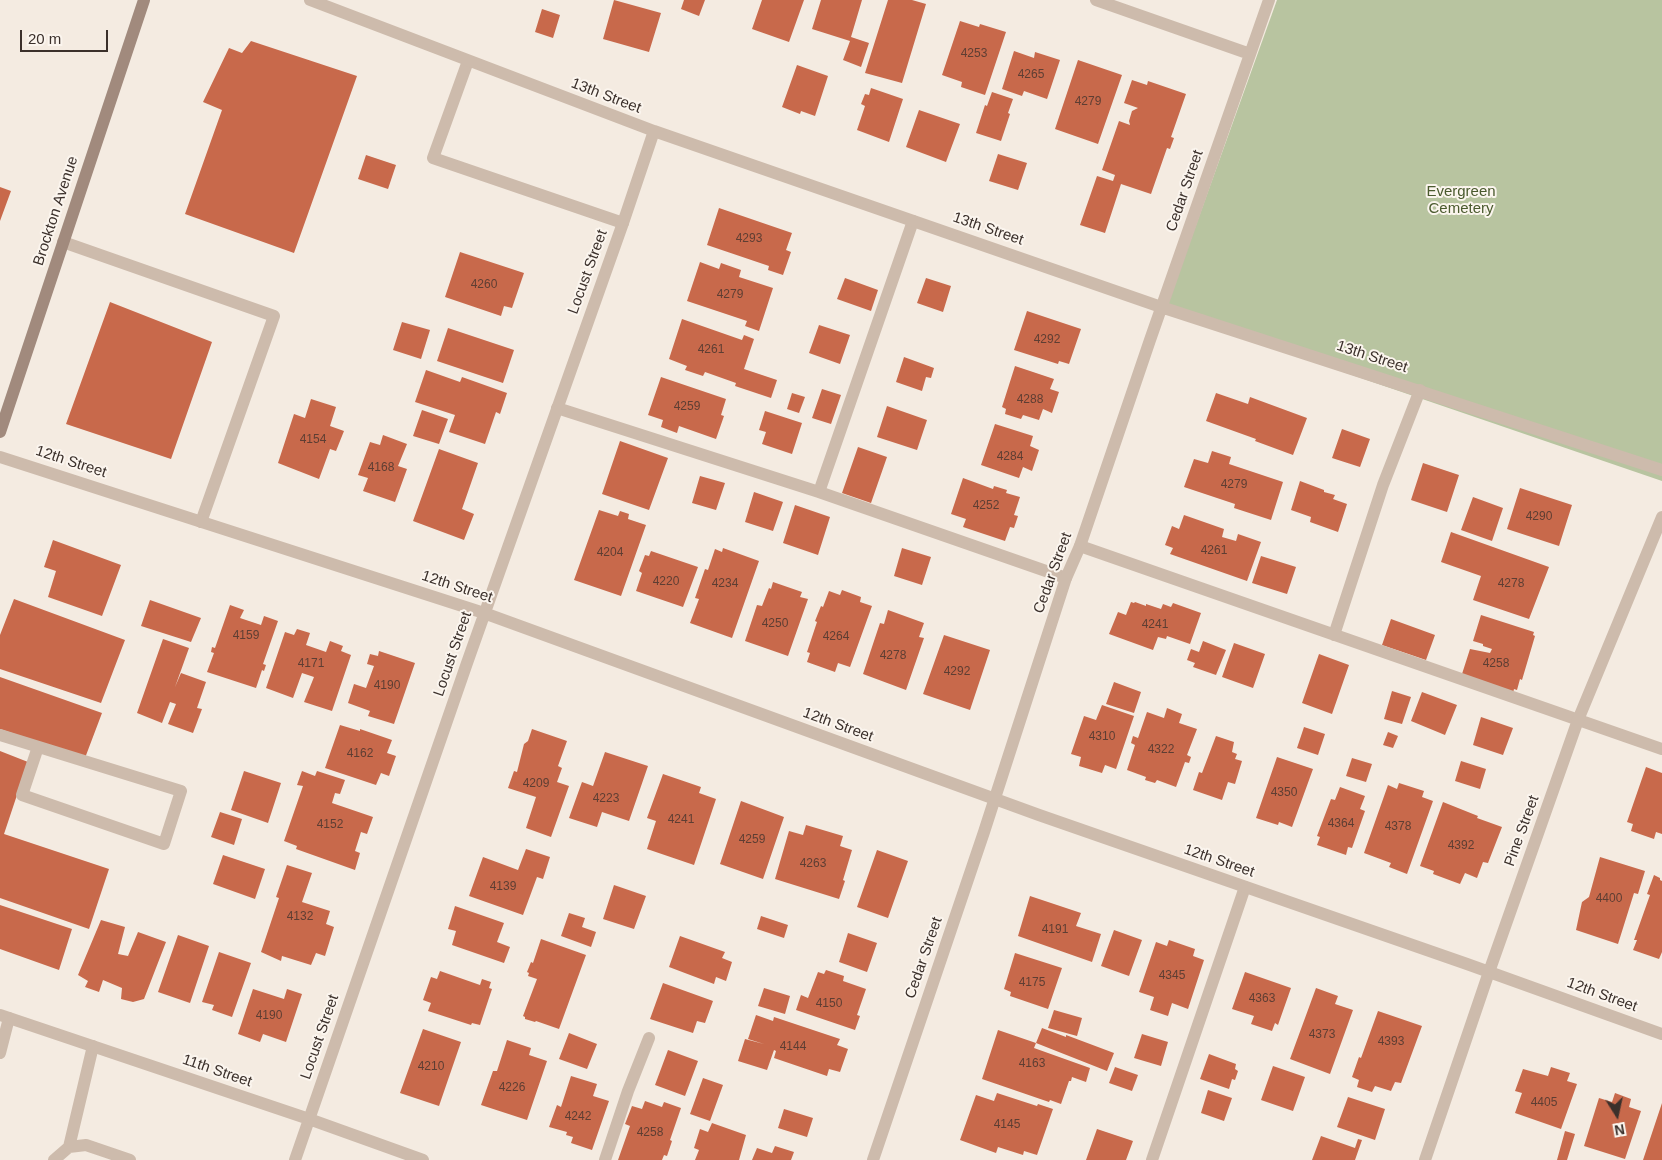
<!DOCTYPE html>
<html>
<head>
<meta charset="utf-8">
<style>
  body { margin:0 }
  #map { position:relative; width:1662px; height:1160px; overflow:hidden; background:#f4ebe1; font-family:Helvetica,sans-serif }
  canvas { display:block }
  .north { position:absolute; left:1592px; top:1090px; width:50px; height:50px; -webkit-text-stroke:4px #fbf5ee; paint-order:stroke; rotate:170deg; font-size:14px; font-weight:700; line-height:20px; text-align:center; color:#3b302b }
  .north::after { content:''; display:block; margin:auto; width:18px; height:22px; background:#3b302b; clip-path:polygon(50% 0,100% 100%,50% 72%,0 100%) }
  .scale { position:absolute; left:20px; top:30px; width:88px; height:22px; box-sizing:border-box; border:2px solid #3b302b; border-top:0; padding-left:6px; font-size:15px; line-height:18px; white-space:nowrap; color:#3b302b; -webkit-text-stroke:4px #fbf5ee; paint-order:stroke }
</style>
</head>
<body>
<div id="map">
<canvas width="1662" height="1160"></canvas>
<div class="north">N</div>
<div class="scale">20 m</div>
</div>
<script>
const ctx = document.querySelector('canvas').getContext('2d');
ctx.lineJoin = 'round';
function fill(path, color) { ctx.fillStyle = color; ctx.fill(path, 'evenodd'); }
const shape = rows => new Path2D(rows.map(r => 'M' + r).join(''));
function trace(path, color, width, dash) { ctx.strokeStyle = color; ctx.lineWidth = width; ctx.lineCap = dash ? 'butt' : 'round'; ctx.setLineDash(dash || []); ctx.stroke(path); }
function drawText(font, color, halo, rows, align = 'center') {
  ctx.font = font + ' Helvetica,sans-serif'; ctx.lineWidth = 4; ctx.setLineDash([]); ctx.textBaseline = 'middle'; ctx.strokeStyle = halo; ctx.fillStyle = color; for (const [text, x, y, turn = 0] of rows) {
    ctx.save(); ctx.translate(x, y); ctx.rotate((+turn || 0) * Math.PI / 180); ctx.textAlign = isNaN(turn) ? turn : align; if (halo) ctx.strokeText(text, 0, 0); ctx.fillText(text, 0, 0); ctx.restore();
  }
}
fill(shape([
  [1277,0,1662,0,1662,481,1165,311]
]), '#b8c4a0');
fill(shape([
  [614,0,661,13,649,52,603,39],
  [684,0,705,0,699,16,681,9],
  [762,0,804,0,789,42,752,29],
  [821,0,862,0,851,37,869,43,861,67,843,60,850,41,812,29],
  [888,0,912,0,926,4,902,83,865,73],
  [542,9,560,15,553,38,535,32],
  [960,21,979,27,980,24,1006,32,985,95,961,87,962,82,942,75],
  [251,41,357,76,294,253,185,214,222,110,203,102,229,48,242,53],
  [1014,51,1034,58,1035,52,1060,60,1047,99,1024,91,1022,96,1002,89],
  [1078,60,1122,75,1098,144,1055,129],
  [797,65,828,76,815,116,801,111,800,114,782,107],
  [1132,80,1147,85,1148,81,1186,94,1171,137,1174,138,1170,149,1167,148,1151,194,1121,184,1105,233,1080,225,1097,176,1113,181,1115,175,1102,170,1119,121,1130,125,1129,121,1132,111,1138,108,1124,103],
  [871,88,903,99,889,142,857,130,865,106,861,104,865,94,869,95],
  [992,92,1013,99,1008,113,1010,114,1001,141,976,133,985,105,987,106],
  [919,110,960,124,946,162,906,147],
  [998,154,1027,163,1018,190,989,181],
  [366,155,396,165,388,189,358,179],
  [0,187,11,191,0,221],
  [719,208,792,233,786,250,791,252,783,275,768,270,769,266,707,245],
  [460,252,524,273,512,308,504,306,501,316,445,297],
  [700,262,719,269,721,263,741,270,739,277,773,288,759,331,745,326,747,321,687,301],
  [845,278,878,290,871,311,837,299],
  [926,278,951,286,943,312,917,303],
  [110,302,212,342,171,459,66,424],
  [1027,311,1081,329,1069,364,1059,361,1058,364,1014,350],
  [682,319,742,340,744,335,754,339,744,369,777,380,771,398,735,386,736,383,705,372,703,376,685,370,687,366,669,359],
  [402,322,430,330,421,359,393,350],
  [819,325,850,335,840,364,809,353],
  [448,328,514,350,503,383,437,361],
  [904,357,934,368,931,378,926,377,922,391,896,382],
  [1015,366,1054,379,1050,389,1059,392,1052,413,1043,409,1039,420,1023,415,1021,419,1005,414,1006,409,1002,407],
  [426,370,460,382,462,377,507,393,500,414,496,412,485,444,449,432,455,415,415,402],
  [661,377,726,399,721,415,724,416,716,439,679,426,677,433,661,427,663,420,648,415],
  [822,389,841,395,831,424,812,418],
  [792,393,805,397,799,413,787,409],
  [1216,393,1248,404,1250,397,1307,418,1293,455,1255,441,1256,439,1206,421],
  [311,399,336,407,330,426,344,431,336,451,330,449,319,479,278,463,294,414,305,418],
  [887,406,927,420,917,450,877,437],
  [422,410,448,419,439,444,413,436],
  [765,411,802,423,792,454,762,444,766,432,759,430],
  [995,424,1033,436,1030,446,1039,450,1032,471,1023,467,1019,478,981,465],
  [1342,429,1370,439,1360,467,1332,458],
  [383,435,407,444,398,466,407,469,395,502,363,491,368,478,358,475,370,442,380,445],
  [620,441,668,458,649,510,602,494],
  [858,447,887,457,871,503,842,493],
  [439,449,478,463,462,509,474,514,464,540,413,521],
  [1212,451,1231,457,1229,464,1283,482,1271,520,1234,508,1235,504,1184,487,1194,459,1208,463],
  [1423,463,1459,475,1447,512,1411,500],
  [700,476,725,483,716,510,692,503],
  [963,478,993,489,994,486,1007,490,1006,493,1020,497,1014,515,1018,516,1014,528,1010,527,1005,541,963,527,966,519,951,514],
  [1300,481,1324,490,1324,492,1335,495,1333,499,1347,504,1338,532,1310,522,1311,517,1291,510],
  [1520,488,1572,505,1559,546,1507,529],
  [754,492,783,502,773,531,745,522],
  [1473,497,1503,508,1492,541,1461,530],
  [795,505,830,517,818,555,783,543],
  [599,510,618,516,620,511,629,514,628,519,646,525,621,596,574,580],
  [1184,515,1224,529,1222,537,1236,541,1238,534,1261,542,1247,581,1170,554,1173,548,1165,545,1172,526,1179,529],
  [1451,532,1549,567,1529,619,1473,600,1481,576,1441,562],
  [53,540,121,565,102,616,48,597,56,571,44,567],
  [723,548,759,561,732,638,690,623,699,599,695,598,705,569,708,570,715,549,722,552],
  [902,548,931,557,922,585,894,576],
  [651,551,698,567,683,607,636,591,642,573,639,571,645,555,649,556],
  [1261,556,1296,567,1287,594,1252,583],
  [773,582,802,592,800,597,808,599,788,656,745,641,757,605,762,606,769,588,771,589],
  [842,590,861,597,860,602,872,606,850,667,838,663,835,672,807,662,810,653,807,652,817,622,815,621,821,606,823,607,829,591,840,595],
  [14,599,125,640,101,703,0,669,0,635],
  [150,600,201,618,191,642,141,626],
  [1131,602,1134,603,1135,602,1146,606,1146,604,1161,609,1163,604,1171,607,1173,603,1201,613,1190,644,1167,636,1166,639,1158,637,1153,650,1109,634,1118,612,1126,615],
  [230,605,244,610,240,618,261,625,264,616,278,621,263,664,266,665,264,671,262,670,256,688,207,672,214,653,211,652,212,647,215,648],
  [888,610,924,623,919,637,924,638,906,690,863,674,880,623,884,624],
  [1481,615,1534,632,1533,635,1535,636,1522,680,1520,679,1517,690,1514,689,1513,693,1462,674,1470,649,1490,653,1492,649,1483,646,1483,644,1473,641],
  [1391,619,1435,635,1426,660,1382,645],
  [297,629,310,633,306,645,326,652,330,641,343,646,341,651,351,655,332,711,304,702,314,677,302,673,293,698,266,688,285,632,294,635],
  [944,635,990,650,970,710,923,694],
  [163,639,189,648,175,687,181,673,206,682,197,708,202,709,193,733,168,724,176,704,170,702,162,723,137,713],
  [1203,641,1226,650,1216,675,1193,667,1195,663,1187,660,1191,649,1199,652],
  [1234,643,1265,654,1253,688,1222,677],
  [379,651,415,663,394,724,368,716,370,711,348,703,354,684,366,688,374,666,367,664,370,654,378,656],
  [1319,654,1349,665,1332,714,1302,703],
  [0,677,102,713,85,758,0,729],
  [1114,682,1141,692,1134,713,1106,704],
  [1392,691,1411,697,1402,724,1384,719],
  [1422,692,1457,705,1445,735,1411,721],
  [1102,705,1134,716,1116,769,1105,765,1102,773,1079,766,1081,757,1071,754,1084,716,1096,720],
  [1167,708,1182,714,1179,723,1197,729,1187,755,1191,757,1189,763,1185,762,1176,787,1157,780,1155,783,1145,780,1146,777,1127,770,1135,745,1131,743,1133,736,1138,738,1147,712,1164,718],
  [1481,717,1513,728,1503,755,1473,745],
  [340,725,360,731,360,729,392,740,387,753,396,756,389,776,381,773,376,785,325,768],
  [1304,727,1325,734,1318,755,1297,748],
  [532,729,567,741,558,766,562,768,557,782,569,786,551,837,526,828,536,797,508,788,514,771,517,772,524,744,528,741],
  [1388,732,1398,736,1393,748,1383,745],
  [1216,736,1234,742,1232,752,1237,754,1235,759,1242,761,1235,784,1228,782,1222,800,1193,790,1199,772,1202,773],
  [0,751,28,762,4,834,109,869,89,929,0,898],
  [605,752,648,766,629,821,602,812,597,827,569,818,582,782,593,786],
  [1277,757,1313,769,1292,827,1279,822,1278,825,1256,818],
  [1352,758,1372,764,1366,782,1346,776],
  [1461,761,1486,769,1480,789,1455,781],
  [1646,767,1662,773,1662,834,1656,832,1654,839,1631,831,1633,824,1627,822],
  [244,771,281,783,268,823,231,810],
  [302,771,315,776,317,771,345,780,340,794,335,793,332,803,373,817,367,834,361,832,355,851,360,853,355,870,296,849,297,846,284,841,303,786,297,785],
  [663,774,701,787,699,793,716,799,694,865,647,849,656,821,647,818],
  [1399,783,1424,791,1422,797,1433,801,1407,874,1389,867,1391,863,1364,853,1388,785,1397,789],
  [1340,787,1365,796,1360,809,1365,811,1352,848,1348,847,1346,855,1317,845,1320,837,1317,836,1331,799,1335,800],
  [741,801,784,817,763,879,720,864],
  [1443,802,1478,816,1477,818,1502,827,1488,863,1483,862,1477,878,1465,873,1460,884,1433,874,1434,871,1420,866],
  [220,812,242,819,234,845,211,837],
  [806,825,843,836,840,846,852,850,843,880,845,881,839,899,775,879,789,831,803,835],
  [526,849,550,857,543,879,537,877,523,915,469,896,483,857,518,870],
  [877,850,908,861,888,918,857,907],
  [223,855,265,869,255,899,213,884],
  [1600,857,1645,871,1638,894,1634,893,1618,944,1576,930,1582,902,1589,897],
  [287,865,312,873,302,902,330,911,326,924,334,927,325,956,316,953,311,965,282,956,281,961,261,952,279,898,276,897],
  [1654,875,1660,878,1660,880,1662,881,1662,952,1659,959,1633,950,1637,940,1634,940,1650,895,1647,894],
  [614,885,646,896,634,929,603,919],
  [1030,896,1081,913,1076,926,1101,934,1092,962,1018,936],
  [0,905,72,929,59,970,0,949],
  [455,906,504,923,497,942,510,947,504,963,452,945,456,931,448,929],
  [569,913,585,918,582,927,596,932,591,947,561,936],
  [761,916,788,925,784,938,757,929],
  [101,920,125,927,118,954,128,956,138,932,166,942,144,999,133,1002,121,999,122,988,103,980,99,992,85,987,88,981,78,975],
  [1114,930,1142,940,1129,976,1101,966],
  [848,933,877,943,867,972,839,962],
  [178,935,209,946,190,1003,158,992],
  [680,936,725,952,722,958,732,962,726,981,716,977,714,984,669,967],
  [541,939,586,955,559,1029,536,1021,535,1022,525,1019,525,1017,523,1016,537,979,528,976,529,973,527,972,531,962,533,963],
  [1169,940,1195,949,1193,956,1204,960,1188,1009,1172,1003,1168,1016,1150,1010,1154,997,1139,992,1156,942,1167,946],
  [219,952,251,963,232,1017,212,1010,214,1005,202,1002],
  [1015,953,1062,968,1048,1009,1010,996,1011,992,1004,989],
  [826,970,844,976,843,981,866,989,857,1015,860,1016,855,1030,796,1010,801,995,808,998,818,972,824,974],
  [440,971,480,985,482,979,491,982,489,988,492,989,480,1025,472,1023,471,1025,428,1011,431,1003,423,1000,431,977,437,979],
  [1245,972,1291,988,1278,1025,1275,1023,1272,1031,1251,1024,1254,1016,1232,1009],
  [663,983,713,1001,705,1023,697,1021,693,1033,650,1019],
  [764,988,790,996,785,1014,758,1006],
  [1316,988,1338,996,1335,1004,1353,1010,1330,1074,1290,1059],
  [253,989,284,999,287,989,302,994,286,1042,263,1034,260,1042,238,1034],
  [1054,1010,1082,1018,1077,1036,1048,1028],
  [1378,1011,1422,1026,1401,1083,1395,1082,1391,1091,1375,1086,1372,1092,1357,1087,1359,1080,1352,1077,1359,1057,1361,1058],
  [756,1015,773,1021,774,1017,840,1039,837,1045,848,1049,840,1072,829,1069,827,1076,774,1058,776,1051,774,1050,767,1070,738,1061,745,1039,764,1044,748,1039],
  [1042,1028,1066,1037,1066,1035,1114,1053,1107,1071,1036,1043],
  [423,1029,461,1042,439,1106,400,1093],
  [998,1030,1036,1043,1034,1048,1090,1068,1086,1082,1072,1077,1071,1081,1069,1081,1061,1104,1050,1100,1049,1102,982,1079],
  [569,1033,597,1044,587,1069,559,1059],
  [1142,1034,1168,1042,1161,1066,1134,1058],
  [507,1040,531,1048,529,1055,547,1061,527,1120,481,1105,493,1071,497,1071],
  [668,1050,698,1061,685,1096,655,1085],
  [1209,1054,1236,1064,1235,1069,1238,1071,1235,1080,1232,1079,1229,1089,1200,1079],
  [1273,1066,1305,1077,1293,1111,1261,1100],
  [1115,1067,1138,1075,1132,1091,1109,1083],
  [1551,1067,1570,1073,1567,1081,1577,1084,1561,1129,1515,1113,1522,1093,1515,1091,1523,1069,1548,1076],
  [571,1076,597,1084,593,1096,609,1101,592,1150,571,1143,573,1137,566,1135,567,1132,549,1127,557,1105,561,1107],
  [703,1078,723,1085,710,1121,690,1114],
  [1208,1090,1232,1098,1224,1121,1201,1113],
  [997,1093,1037,1106,1038,1104,1053,1109,1037,1155,1024,1151,1023,1155,998,1147,996,1153,960,1140,976,1095,994,1101],
  [1615,1093,1631,1099,1629,1107,1641,1111,1625,1159,1584,1146,1599,1098,1612,1102],
  [1348,1097,1385,1109,1375,1140,1337,1127],
  [645,1101,662,1107,664,1102,681,1108,670,1140,672,1141,667,1156,664,1155,662,1160,618,1160,630,1126,625,1124,632,1106,642,1109],
  [1662,1103,1662,1160,1643,1160],
  [784,1109,813,1118,807,1137,778,1128],
  [712,1123,746,1135,739,1160,695,1160,699,1150,694,1148,700,1129,708,1132],
  [1097,1129,1133,1141,1126,1160,1086,1160],
  [1565,1131,1575,1134,1567,1160,1557,1160],
  [1321,1136,1355,1148,1358,1139,1362,1140,1355,1160,1312,1160],
  [775,1146,794,1152,791,1160,752,1160,757,1148,772,1153]
]), '#c8694b');
trace(shape([
  [468,61,433,158,623,223],
  [63,242,274,316,201,522],
  [557,408,819,492,1066,578],
  [819,492,913,221],
  [1080,546,1662,749],
  [1334,635,1383,485,1420,390],
  [0,735,181,791,164,844,22,795,38,747],
  [0,1053,9,1018],
  [69,1147,93,1046],
  [54,1160,69,1147,86,1145,130,1160],
  [605,1160,628,1091,649,1038],
  [1152,1160,1245,887]
]), '#cdbbac', 12);
trace(shape([
  [310,0,654,131,1161,307,1662,470],
  [1096,0,1250,54],
  [0,457,484,613,1039,815,1467,964,1662,1034],
  [0,1015,309,1119,423,1160],
  [295,1160,467,663,623,223,654,131],
  [873,1160,984,832,1066,578,1080,546,1150,340,1269,0],
  [1425,1160,1489,972,1578,720,1662,517]
]), '#cdbbac', 12);
trace(shape([
  [0,432,144,0]
]), '#a18a7d', 12);
drawText('12px', '#5e3e33', null, [
  ["4253",974,54],
  ["4265",1031,75],
  ["4279",1088,102],
  ["4293",749,239],
  ["4260",484,285],
  ["4279",730,295],
  ["4292",1047,340],
  ["4261",711,350],
  ["4288",1030,400],
  ["4259",687,407],
  ["4154",313,440],
  ["4284",1010,457],
  ["4168",381,468],
  ["4279",1234,485],
  ["4252",986,506],
  ["4290",1539,517],
  ["4261",1214,551],
  ["4204",610,553],
  ["4220",666,582],
  ["4234",725,584],
  ["4278",1511,584],
  ["4250",775,624],
  ["4241",1155,625],
  ["4159",246,636],
  ["4264",836,637],
  ["4278",893,656],
  ["4171",311,664],
  ["4258",1496,664],
  ["4292",957,672],
  ["4190",387,686],
  ["4310",1102,737],
  ["4322",1161,750],
  ["4162",360,754],
  ["4209",536,784],
  ["4350",1284,793],
  ["4223",606,799],
  ["4241",681,820],
  ["4364",1341,824],
  ["4152",330,825],
  ["4378",1398,827],
  ["4259",752,840],
  ["4392",1461,846],
  ["4263",813,864],
  ["4139",503,887],
  ["4400",1609,899],
  ["4132",300,917],
  ["4191",1055,930],
  ["4345",1172,976],
  ["4175",1032,983],
  ["4363",1262,999],
  ["4150",829,1004],
  ["4190",269,1016],
  ["4373",1322,1035],
  ["4393",1391,1042],
  ["4144",793,1047],
  ["4163",1032,1064],
  ["4210",431,1067],
  ["4226",512,1088],
  ["4405",1544,1103],
  ["4242",578,1117],
  ["4145",1007,1125],
  ["4258",650,1133]
]);
drawText('15px', '#3b302b', '#fbf5ee', [
  ["13th Street",606,96,21],
  ["Cedar Street",1185,191,-71],
  ["Brockton Avenue",56,211,-72],
  ["13th Street",988,229,19],
  ["Locust Street",588,272,-70],
  ["13th Street",1372,357,18],
  ["12th Street",71,462,18],
  ["Cedar Street",1053,573,-70],
  ["12th Street",457,587,18],
  ["Locust Street",453,654,-71],
  ["12th Street",838,725,20],
  ["Pine Street",1522,831,-70],
  ["12th Street",1219,861,19],
  ["Cedar Street",924,958,-71],
  ["12th Street",1602,995,20],
  ["Locust Street",320,1037,-71],
  ["11th Street",217,1071,19]
]);
drawText('15px', '#4a5a2e', '#fbf5ee', [
  ["Evergreen",1461,192],
  ["Cemetery",1461,209]
]);
</script>
</body>
</html>
